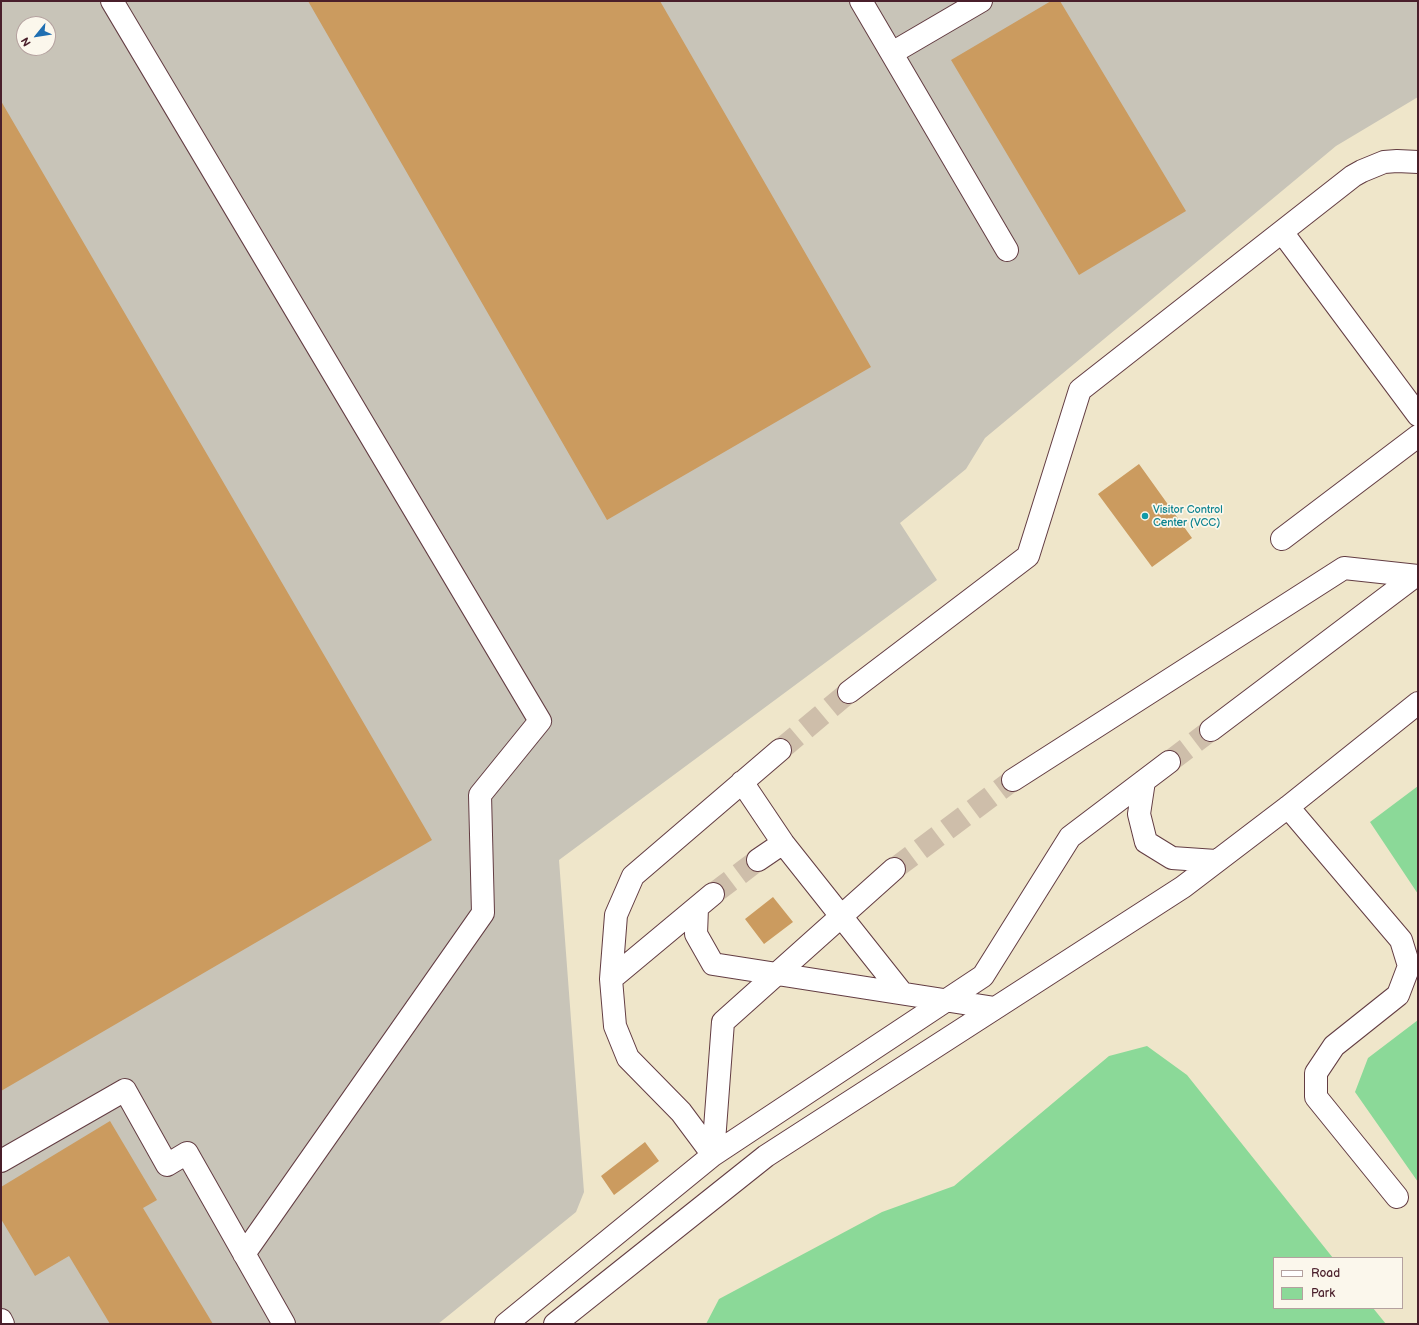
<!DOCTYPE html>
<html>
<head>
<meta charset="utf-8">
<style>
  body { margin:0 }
  #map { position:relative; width:1419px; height:1325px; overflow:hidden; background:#efe6ca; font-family:"Balsamiq Sans",sans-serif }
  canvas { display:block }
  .frame { position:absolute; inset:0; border:2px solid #4a1f2b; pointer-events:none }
  .legend { position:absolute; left:1273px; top:1257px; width:130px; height:52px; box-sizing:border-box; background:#fbf7ec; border:1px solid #b4a19f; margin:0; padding:5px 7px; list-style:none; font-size:12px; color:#4a1f2b }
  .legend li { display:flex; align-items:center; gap:8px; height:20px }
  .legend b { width:20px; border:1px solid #b4a19f }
  .north { position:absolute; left:16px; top:16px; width:40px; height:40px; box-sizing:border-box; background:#fbf7ec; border:1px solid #b4a19f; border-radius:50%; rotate:240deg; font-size:11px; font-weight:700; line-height:16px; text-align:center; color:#4a1f2b }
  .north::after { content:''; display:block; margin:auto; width:14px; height:18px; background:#1f6fb2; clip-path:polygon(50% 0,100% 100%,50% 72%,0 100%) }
</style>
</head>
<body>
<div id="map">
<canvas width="1419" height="1325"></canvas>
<div class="frame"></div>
<ul class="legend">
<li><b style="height:5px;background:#fff"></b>Road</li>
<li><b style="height:11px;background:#8bd998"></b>Park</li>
</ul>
<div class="north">N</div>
</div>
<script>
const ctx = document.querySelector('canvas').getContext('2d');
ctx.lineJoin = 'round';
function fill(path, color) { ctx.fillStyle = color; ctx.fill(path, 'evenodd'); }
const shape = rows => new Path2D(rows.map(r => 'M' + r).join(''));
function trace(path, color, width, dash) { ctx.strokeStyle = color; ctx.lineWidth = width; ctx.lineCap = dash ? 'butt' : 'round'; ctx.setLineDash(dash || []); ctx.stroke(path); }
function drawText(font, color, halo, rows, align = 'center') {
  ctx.font = font + ' "Balsamiq Sans",sans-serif'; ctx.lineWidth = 3.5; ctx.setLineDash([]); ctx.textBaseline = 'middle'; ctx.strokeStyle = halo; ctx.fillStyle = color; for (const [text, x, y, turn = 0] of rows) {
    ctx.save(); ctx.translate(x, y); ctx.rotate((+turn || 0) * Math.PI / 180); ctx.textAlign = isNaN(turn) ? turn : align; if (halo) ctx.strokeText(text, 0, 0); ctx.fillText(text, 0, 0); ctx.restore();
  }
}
fill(shape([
  [1,1,1418,1,1418,97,1336,146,985,438,966,469,900,523,937,580,559,860,584,1192,576,1212,438,1324,1,1324],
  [24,24,48,24,48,48,24,48]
]), '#c8c4b8');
fill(shape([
  [1418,786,1418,894,1370,822],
  [1418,1020,1418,1182,1355,1092,1368,1058],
  [1147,1046,1187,1075,1333,1258,1274,1258,1274,1308,1373,1308,1386,1324,706,1324,719,1299,882,1212,954,1186,1109,1056]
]), '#8bd998');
fill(shape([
  [308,1,660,1,871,367,607,520],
  [1051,1,1060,1,1186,211,1079,275,951,60],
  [1,101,432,840,1,1091],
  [1139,464,1192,538,1152,567,1098,494],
  [773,897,793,922,764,944,745,919],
  [110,1121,157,1200,143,1208,213,1324,110,1324,69,1256,35,1276,1,1219,1,1187],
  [645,1142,659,1161,614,1195,601,1176]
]), '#cb9b5f');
trace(shape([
  [780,750,849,692],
  [1169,762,1211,730],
  [894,869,1013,780],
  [713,894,758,860]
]), '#cebeaa', 22, [22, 11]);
const minor = shape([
  [112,1,540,721,480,795,483,913,244,1254],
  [861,1,1007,250],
  [892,53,981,1],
  [1282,232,1418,415],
  [1282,539,1418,436],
  [849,692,1028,556,1080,390,1353,176,1362,171,1384,162,1397,161,1418,162],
  [1211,730,1415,576],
  [1013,780,1344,568,1418,576],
  [1144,781,1139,814,1146,842,1172,858,1216,861],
  [742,782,783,843,902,993],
  [1288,807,1401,940,1409,966,1398,995,1334,1046,1316,1073,1316,1097,1397,1197],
  [758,860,783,843],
  [697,908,696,934,713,964,995,1008],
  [611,979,713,894],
  [713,1155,983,976,1070,837,1169,762],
  [713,1155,723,1022,894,869],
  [1,1161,125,1090,167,1165,187,1153,284,1324],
  [1,1320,3,1324],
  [506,1324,713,1155,681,1112,628,1058,615,1026,611,979,616,915,633,876,780,750],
  [555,1324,766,1156,1183,887,1288,807,1418,703]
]);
trace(minor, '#633d43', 24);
trace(minor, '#fff', 22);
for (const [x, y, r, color] of [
  [1145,516,4,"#0f9aa8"]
]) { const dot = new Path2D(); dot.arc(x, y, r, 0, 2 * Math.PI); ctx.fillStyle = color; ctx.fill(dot); trace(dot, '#fbf7ec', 1.5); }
drawText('11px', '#0d838f', '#fbf7ec', [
  ["Visitor Control",1153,510],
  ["Center (VCC)",1153,523]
], 'left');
</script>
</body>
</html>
